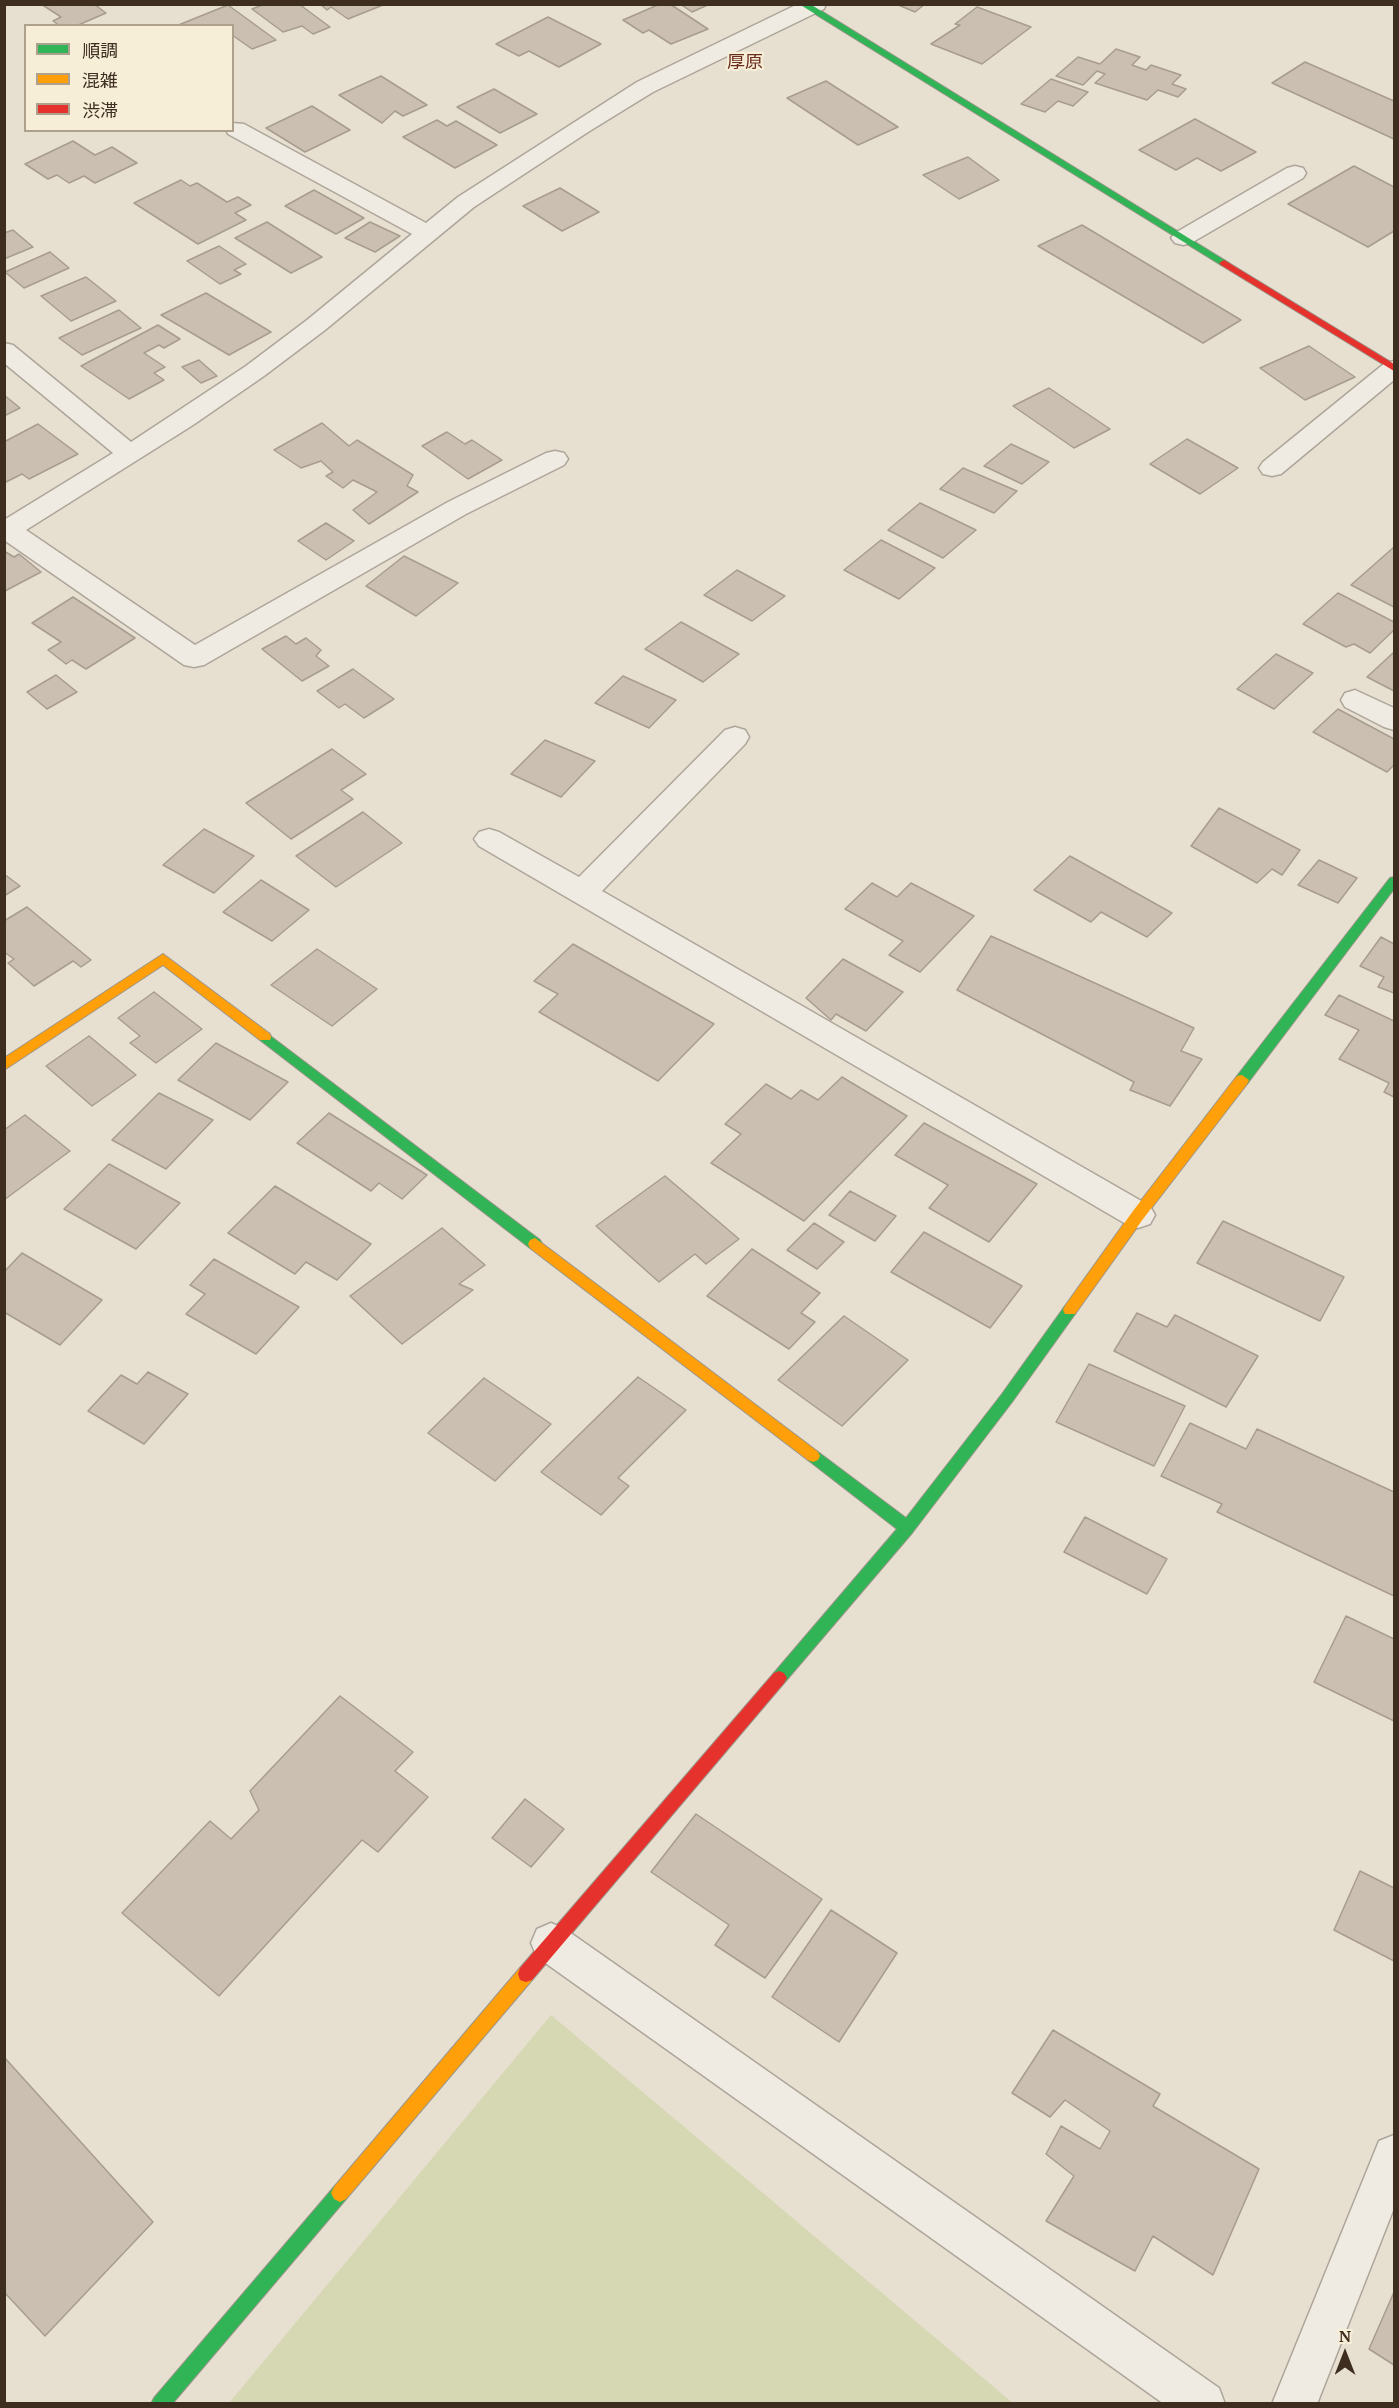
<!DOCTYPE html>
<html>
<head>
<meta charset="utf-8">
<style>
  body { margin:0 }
  #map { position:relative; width:1399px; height:2408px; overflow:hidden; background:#e7e0d1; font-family:"PT Serif","Noto Sans JP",serif }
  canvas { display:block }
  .frame { position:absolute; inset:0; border:6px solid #3d2e20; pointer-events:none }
  .legend { position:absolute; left:24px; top:24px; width:210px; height:108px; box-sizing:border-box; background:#f7eed8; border:2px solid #ada18e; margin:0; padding:8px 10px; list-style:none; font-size:18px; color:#3d2e20 }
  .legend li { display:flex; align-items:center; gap:12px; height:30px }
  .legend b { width:30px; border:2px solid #ada18e }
  .north { position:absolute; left:1315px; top:2324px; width:60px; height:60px; -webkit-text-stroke:4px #f7eed8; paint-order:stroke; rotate:0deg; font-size:16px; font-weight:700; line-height:24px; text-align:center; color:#3d2e20 }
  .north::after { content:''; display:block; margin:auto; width:21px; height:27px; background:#3d2e20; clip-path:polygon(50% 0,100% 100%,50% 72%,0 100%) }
</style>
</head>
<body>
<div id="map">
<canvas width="1399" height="2408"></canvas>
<div class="frame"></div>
<ul class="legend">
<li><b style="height:8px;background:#30b455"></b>順調</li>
<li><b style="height:8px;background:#ff9f0a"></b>混雑</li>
<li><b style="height:8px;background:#e5322d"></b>渋滞</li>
</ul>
<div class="north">N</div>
</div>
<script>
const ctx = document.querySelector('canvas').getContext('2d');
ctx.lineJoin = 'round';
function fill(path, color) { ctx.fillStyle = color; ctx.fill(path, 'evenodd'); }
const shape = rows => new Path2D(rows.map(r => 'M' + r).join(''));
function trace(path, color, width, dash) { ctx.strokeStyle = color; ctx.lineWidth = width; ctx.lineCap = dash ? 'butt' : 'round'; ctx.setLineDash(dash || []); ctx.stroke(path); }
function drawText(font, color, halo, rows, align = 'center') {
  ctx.font = font + ' "PT Serif","Noto Sans JP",serif'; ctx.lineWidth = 4.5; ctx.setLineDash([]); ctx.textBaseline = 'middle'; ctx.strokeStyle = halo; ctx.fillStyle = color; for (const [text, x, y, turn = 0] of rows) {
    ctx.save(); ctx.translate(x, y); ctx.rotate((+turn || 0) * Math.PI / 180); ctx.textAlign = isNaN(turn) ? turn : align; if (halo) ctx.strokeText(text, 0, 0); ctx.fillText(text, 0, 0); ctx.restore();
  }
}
fill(shape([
  [551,2015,1013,2403,229,2403]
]), '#d6d7b3');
const building = shape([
  [41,4,94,4,106,13,76,26,60,26,53,21,61,17,41,4],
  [265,4,299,4,330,27,313,34,302,26,283,32,252,9,265,4],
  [320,4,383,4,383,5,348,19,331,7,327,10,320,4],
  [660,4,670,4,708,29,671,44,649,30,643,33,623,20,660,4],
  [680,4,710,4,692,12,680,4],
  [896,4,925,4,915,12,896,4],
  [228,5,276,40,252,49,232,35,232,26,176,26,228,5],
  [977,7,1031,27,982,64,931,44,960,25,955,24,977,7],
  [548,17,601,44,559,67,529,51,519,56,496,44,548,17],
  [1116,49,1140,57,1132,65,1146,70,1151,65,1181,75,1172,84,1186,89,1178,97,1158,90,1147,100,1095,83,1105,74,1097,71,1083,85,1056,76,1078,57,1100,64,1116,49],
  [1305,62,1394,101,1394,139,1272,83,1305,62],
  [381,76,427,105,403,116,395,111,382,123,339,95,381,76],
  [1051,79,1088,92,1073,106,1058,101,1045,112,1021,104,1051,79],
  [826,81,898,127,858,145,787,98,826,81],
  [494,89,537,114,500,133,457,107,494,89],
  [312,106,350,130,305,152,266,128,312,106],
  [1195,119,1256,152,1221,171,1197,158,1176,170,1139,150,1195,119],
  [437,120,447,126,456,121,497,145,455,168,403,137,437,120],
  [73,141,95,155,112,147,137,163,95,183,84,176,69,183,57,175,48,179,25,164,73,141],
  [968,157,999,180,959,199,923,175,968,157],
  [1354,166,1394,187,1394,231,1368,247,1288,204,1354,166],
  [181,180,190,186,197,183,227,202,238,197,251,205,235,213,246,220,198,244,134,203,181,180],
  [560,188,599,212,562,231,523,206,560,188],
  [314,190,364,218,336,234,285,206,314,190],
  [267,222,322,257,291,273,235,238,267,222],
  [370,222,400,236,375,252,345,238,370,222],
  [1082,225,1241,320,1203,343,1038,246,1082,225],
  [13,230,33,247,4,259,4,233,13,230],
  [219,246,246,264,234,270,241,274,220,284,187,261,219,246],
  [50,252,69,268,24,288,5,272,50,252],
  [86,277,116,301,71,321,41,296,86,277],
  [206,293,271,332,229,355,161,315,206,293],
  [119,310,141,328,82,355,59,338,119,310],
  [158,325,180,339,164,348,159,345,144,353,165,367,154,373,164,380,129,399,81,366,158,325],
  [1309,346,1355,377,1305,400,1260,368,1309,346],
  [199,360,217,376,201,383,182,367,199,360],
  [1049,388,1110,429,1074,448,1013,406,1049,388],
  [4,395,20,408,4,416,4,395],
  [322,423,349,446,357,440,413,475,407,486,418,492,369,524,353,510,377,492,353,480,343,488,326,476,333,472,321,461,301,468,274,450,322,423],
  [38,424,78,454,29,479,22,474,4,483,4,442,38,424],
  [447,432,465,444,472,440,502,460,468,479,422,446,447,432],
  [1187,439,1238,468,1200,494,1150,464,1187,439],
  [1011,444,1049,462,1022,484,984,466,1011,444],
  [963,468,1017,491,994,513,940,489,963,468],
  [920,503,976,530,943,558,888,530,920,503],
  [326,523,354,541,326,560,298,541,326,523],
  [881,540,935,568,899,599,844,570,881,540],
  [1394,547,1394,607,1351,585,1394,547],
  [4,551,14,557,19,554,41,572,5,591,4,551],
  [404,556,458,583,416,616,366,586,404,556],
  [737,570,785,596,752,621,704,595,737,570],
  [1338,593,1394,622,1394,630,1370,653,1354,644,1346,647,1303,624,1338,593],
  [73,597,135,638,86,669,72,660,66,664,48,650,61,642,32,623,73,597],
  [681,622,739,654,703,682,645,649,681,622],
  [286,636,296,644,306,638,321,650,316,656,329,666,302,681,262,649,286,636],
  [1394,652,1394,691,1367,677,1394,652],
  [1276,654,1313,673,1274,709,1237,689,1276,654],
  [353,669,394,699,364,718,345,704,339,708,317,691,353,669],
  [56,675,77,692,47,709,27,692,56,675],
  [623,676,676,700,649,728,595,703,623,676],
  [1338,709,1394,739,1394,765,1387,772,1313,732,1338,709],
  [545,740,595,761,561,797,511,774,545,740],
  [332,749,366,774,341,790,353,799,291,839,246,803,332,749],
  [1219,808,1300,850,1282,875,1272,869,1257,883,1191,846,1219,808],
  [363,812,402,843,336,887,296,856,363,812],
  [204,829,254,856,214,893,163,865,204,829],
  [1070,856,1172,913,1147,937,1101,912,1091,922,1034,890,1070,856],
  [1319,860,1357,878,1338,903,1298,885,1319,860],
  [4,874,20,886,4,896,4,874],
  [261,880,309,910,272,941,223,912,261,880],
  [872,883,897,897,911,883,974,916,920,972,889,955,903,941,845,909,872,883],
  [27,907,91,960,81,967,73,961,34,986,8,963,14,959,4,952,4,921,27,907],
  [991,936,1194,1028,1181,1051,1202,1059,1170,1106,1130,1090,1134,1082,957,990,991,936],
  [1381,937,1394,944,1394,993,1378,987,1384,977,1360,966,1381,937],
  [573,944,714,1024,658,1081,539,1012,558,994,534,981,573,944],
  [317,949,377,989,332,1026,271,985,317,949],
  [843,959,903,992,866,1031,836,1014,831,1020,806,998,843,959],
  [154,992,202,1029,156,1063,130,1043,140,1036,118,1018,154,992],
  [1339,995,1394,1021,1394,1097,1384,1092,1389,1083,1339,1059,1359,1030,1325,1015,1339,995],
  [89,1036,136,1075,92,1106,46,1066,89,1036],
  [216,1043,288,1082,250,1120,178,1080,216,1043],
  [842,1077,907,1116,804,1221,711,1163,741,1134,725,1124,766,1084,791,1099,801,1090,818,1100,842,1077],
  [159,1093,213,1120,166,1169,112,1140,159,1093],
  [329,1113,427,1175,402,1199,379,1183,371,1191,297,1143,329,1113],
  [25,1115,70,1151,4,1200,4,1130,25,1115],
  [924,1123,1037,1184,989,1242,929,1208,948,1185,895,1155,924,1123],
  [109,1164,180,1203,136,1249,64,1209,109,1164],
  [665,1176,739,1239,706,1264,695,1254,659,1282,596,1226,665,1176],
  [275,1186,371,1244,337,1280,306,1262,295,1274,228,1233,275,1186],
  [850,1191,896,1216,875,1241,829,1215,850,1191],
  [1223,1221,1344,1277,1320,1321,1197,1263,1223,1221],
  [814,1223,844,1242,817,1269,787,1250,814,1223],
  [442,1228,485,1265,459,1284,473,1290,402,1344,350,1296,442,1228],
  [924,1232,1022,1286,990,1328,891,1272,924,1232],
  [752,1249,820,1293,801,1313,815,1322,789,1349,707,1296,752,1249],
  [22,1253,102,1300,60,1345,4,1312,4,1272,22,1253],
  [214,1259,299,1307,256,1354,186,1314,205,1294,190,1285,214,1259],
  [1137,1313,1167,1327,1175,1315,1258,1356,1226,1407,1114,1351,1137,1313],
  [844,1316,908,1360,842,1426,778,1380,844,1316],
  [1089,1364,1185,1406,1154,1466,1056,1422,1089,1364],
  [148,1372,188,1394,144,1444,88,1411,121,1375,137,1384,148,1372],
  [638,1377,686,1410,618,1478,629,1486,601,1515,541,1472,638,1377],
  [484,1378,551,1424,495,1481,428,1433,484,1378],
  [1190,1423,1246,1449,1257,1429,1394,1492,1394,1596,1217,1512,1222,1504,1161,1476,1190,1423],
  [1085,1517,1167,1559,1147,1594,1064,1552,1085,1517],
  [1346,1616,1394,1639,1394,1721,1314,1682,1346,1616],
  [340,1696,413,1752,395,1771,428,1797,378,1852,362,1840,219,1996,122,1913,210,1821,231,1839,259,1810,250,1791,340,1696],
  [525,1799,564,1829,531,1867,492,1838,525,1799],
  [696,1814,822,1899,765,1978,715,1945,729,1925,651,1872,696,1814],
  [1360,1871,1394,1888,1394,1961,1334,1930,1360,1871],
  [831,1910,897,1953,839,2042,772,1997,831,1910],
  [1053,2030,1160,2094,1153,2106,1259,2169,1213,2275,1153,2236,1135,2271,1046,2221,1074,2176,1046,2154,1061,2126,1100,2149,1110,2131,1065,2100,1050,2117,1012,2093,1053,2030],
  [4,2057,153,2222,45,2336,4,2292,4,2057],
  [1394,2292,1394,2365,1369,2349,1394,2292]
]);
fill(building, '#cbbfb2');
trace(building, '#a89c90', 1.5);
const street = shape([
  [798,4,826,4,824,9,653,92,588,132,474,207,325,330,264,376,193,425,26,530,195,645,448,502,546,453,555,451,564,453,568,459,564,465,466,514,204,665,194,667,184,665,4,540,4,520,113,453,4,363,4,343,13,345,131,442,246,366,307,320,412,234,228,134,226,130,232,130,232,123,244,124,426,223,458,197,637,82,798,4],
  [1295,166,1303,168,1306,173,1303,178,1191,243,1183,245,1175,243,1171,238,1175,233,1287,168,1295,166],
  [1394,361,1394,380,1281,474,1272,476,1263,474,1259,468,1263,462,1385,363,1394,361],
  [1355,690,1394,708,1394,730,1384,727,1345,707,1341,700,1345,693,1355,690],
  [735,727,745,730,749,737,745,744,602,891,1150,1206,1155,1215,1150,1224,1138,1228,1126,1224,479,846,474,839,479,832,489,829,499,832,579,877,725,730,735,727],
  [551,1923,565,1929,1219,2388,1225,2404,1164,2404,537,1957,531,1943,537,1929,551,1923],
  [1394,2135,1394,2208,1317,2404,1272,2404,1379,2141,1394,2135]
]);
const fast = shape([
  [799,4,810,4,1229,263,1221,265,799,4],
  [1394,877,1394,889,1247,1084,1237,1084,1235,1080,1237,1076,1390,878,1394,877],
  [265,1032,540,1240,542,1244,540,1248,530,1248,260,1040,259,1037,260,1034,265,1032],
  [1070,1304,1075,1306,1077,1310,1075,1314,1012,1402,912,1533,784,1683,779,1685,774,1683,771,1678,774,1673,897,1529,808,1460,806,1456,808,1452,813,1450,818,1452,906,1518,1002,1394,1065,1306,1070,1304],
  [340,2184,346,2187,349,2193,346,2199,172,2404,151,2404,154,2398,334,2187,340,2184]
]);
const slow = shape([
  [163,954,270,1034,271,1037,270,1040,260,1040,163,965,4,1070,4,1058,163,954],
  [1242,1075,1249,1080,1247,1084,1143,1219,1075,1314,1065,1314,1063,1310,1065,1306,1133,1211,1237,1076,1242,1075],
  [535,1238,818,1452,820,1456,818,1460,813,1462,808,1460,530,1248,528,1244,530,1240,535,1238],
  [526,1966,532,1968,534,1974,532,1980,346,2199,340,2202,334,2199,331,2193,334,2187,520,1968,526,1966]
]);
const jam = shape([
  [1224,260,1394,364,1394,371,1221,265,1219,263,1224,260],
  [779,1671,784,1673,787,1678,784,1683,532,1980,526,1982,520,1980,518,1974,520,1968,774,1673,779,1671]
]);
trace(street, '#ada599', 3);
trace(fast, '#9c958a', 2);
trace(slow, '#9c958a', 2);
trace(jam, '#9c958a', 2);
fill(street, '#efebe3');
fill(fast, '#30b455');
fill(slow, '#ff9f0a');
fill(jam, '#e5322d');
drawText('18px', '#6b2e1e', '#f7eed8', [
  ["厚原",745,63]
]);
</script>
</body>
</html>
